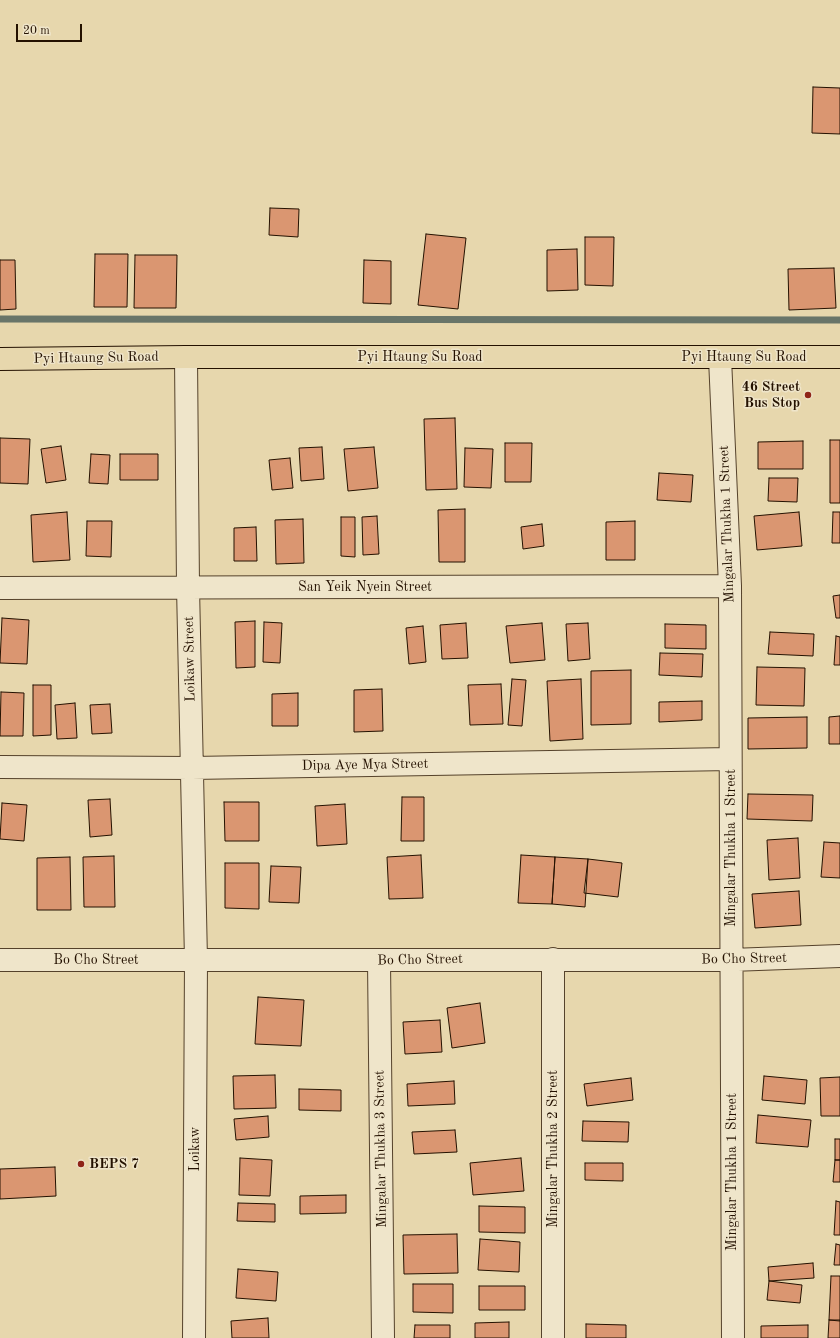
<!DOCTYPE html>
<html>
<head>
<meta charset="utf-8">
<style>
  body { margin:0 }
  #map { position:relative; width:840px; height:1338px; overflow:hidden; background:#e7d7ad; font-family:"Old Standard TT",serif }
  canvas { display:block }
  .scale { position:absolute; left:16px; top:24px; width:66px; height:18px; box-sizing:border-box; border:2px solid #241100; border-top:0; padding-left:5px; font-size:12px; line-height:14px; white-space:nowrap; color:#241100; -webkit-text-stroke:3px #efe5ca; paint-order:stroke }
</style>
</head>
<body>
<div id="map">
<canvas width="840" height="1338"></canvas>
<div class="scale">20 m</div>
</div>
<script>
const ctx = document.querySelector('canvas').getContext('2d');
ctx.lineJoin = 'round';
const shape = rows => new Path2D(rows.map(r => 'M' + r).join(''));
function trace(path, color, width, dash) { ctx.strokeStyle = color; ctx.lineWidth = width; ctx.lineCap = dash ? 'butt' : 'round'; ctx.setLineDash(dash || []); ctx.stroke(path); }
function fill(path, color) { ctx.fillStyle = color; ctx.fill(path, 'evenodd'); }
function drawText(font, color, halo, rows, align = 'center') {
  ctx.font = font + ' "Old Standard TT",serif'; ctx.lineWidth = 3; ctx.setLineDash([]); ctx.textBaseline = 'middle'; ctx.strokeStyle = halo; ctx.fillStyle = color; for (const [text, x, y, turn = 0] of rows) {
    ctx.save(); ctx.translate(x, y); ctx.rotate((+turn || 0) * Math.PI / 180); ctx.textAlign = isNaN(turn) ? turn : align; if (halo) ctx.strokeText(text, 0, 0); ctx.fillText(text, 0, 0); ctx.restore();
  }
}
trace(shape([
  [0,319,840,320]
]), '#697569', 7);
const building = shape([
  [813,87,840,88,840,134,812,133,813,87],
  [270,208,299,209,298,237,269,235,270,208],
  [426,234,466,238,458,309,418,305,426,234],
  [585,237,614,237,613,286,585,285,585,237],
  [577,249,578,290,547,291,547,250,577,249],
  [95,254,128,254,127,307,94,307,95,254],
  [135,255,177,255,176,308,134,308,135,255],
  [0,260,15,260,16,309,0,310,0,260],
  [364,260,391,261,391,304,363,303,364,260],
  [834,268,836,308,789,310,788,269,834,268],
  [455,418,457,489,426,490,424,419,455,418],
  [0,438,30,439,28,484,0,483,0,438],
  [830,440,840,440,840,503,830,503,830,440],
  [803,441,803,469,758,469,758,442,803,441],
  [505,443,532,443,531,482,505,482,505,443],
  [61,446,66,480,46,483,41,449,61,446],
  [322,447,324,479,301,481,299,448,322,447],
  [374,447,378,488,348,491,344,449,374,447],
  [465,448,493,449,491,488,464,487,465,448],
  [91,454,110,455,108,484,89,483,91,454],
  [120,454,158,454,158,480,120,480,120,454],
  [290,458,293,488,272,490,269,460,290,458],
  [659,473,693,475,691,502,657,500,659,473],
  [769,478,798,478,797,502,768,501,769,478],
  [465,509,465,562,439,562,438,510,465,509],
  [67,512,70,560,33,562,31,515,67,512],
  [799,512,802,546,757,550,754,516,799,512],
  [833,512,840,512,840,543,832,543,833,512],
  [377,516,379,554,363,555,362,517,377,516],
  [341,517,355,517,355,557,341,556,341,517],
  [303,519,304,563,276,564,275,520,303,519],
  [87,521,112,521,111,557,86,556,87,521],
  [635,521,635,560,606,560,606,522,635,521],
  [542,524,544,546,523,549,521,527,542,524],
  [256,527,257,561,234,561,234,528,256,527],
  [840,595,840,618,836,618,833,596,840,595],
  [2,618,29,620,27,664,0,663,2,618],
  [255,621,255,667,236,668,235,622,255,621],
  [264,622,282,623,280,663,263,662,264,622],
  [466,623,468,658,442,659,440,625,466,623],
  [542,623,545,660,510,663,506,626,542,623],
  [588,623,590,659,568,661,566,624,588,623],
  [665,624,706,625,706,649,665,648,665,624],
  [423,626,426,662,409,664,406,628,423,626],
  [770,632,814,634,813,656,768,654,770,632],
  [836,636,840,637,840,665,834,665,836,636],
  [660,653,703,654,702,677,659,675,660,653],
  [757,667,805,668,804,706,756,705,757,667],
  [631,670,631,724,591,725,591,671,631,670],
  [512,679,526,680,522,726,508,725,512,679],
  [581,679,583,739,550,741,547,681,581,679],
  [501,684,503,724,470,725,468,685,501,684],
  [33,685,51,685,51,735,33,736,33,685],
  [382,689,383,731,354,732,354,690,382,689],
  [1,692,24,693,23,736,0,736,1,692],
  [298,693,298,726,272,726,272,694,298,693],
  [702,701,702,720,659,722,659,702,702,701],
  [75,703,77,738,57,739,55,705,75,703],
  [110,704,112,733,92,734,90,705,110,704],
  [840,716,840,744,829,744,829,717,840,716],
  [807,717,807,748,748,749,748,718,807,717],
  [748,794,813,795,812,821,747,819,748,794],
  [402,797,424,797,424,841,401,841,402,797],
  [110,799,112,835,90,837,88,800,110,799],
  [224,802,259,802,259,841,225,841,224,802],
  [2,803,27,805,24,841,0,839,2,803],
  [345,804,347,844,317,846,315,806,345,804],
  [798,838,800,878,769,880,767,840,798,838],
  [824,842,840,843,840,878,821,877,824,842],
  [421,855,423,898,389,899,387,857,421,855],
  [521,855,555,857,552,904,518,903,521,855],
  [114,856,115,907,84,907,83,857,114,856],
  [70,857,71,910,37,910,37,858,70,857],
  [555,857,588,859,585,907,552,904,555,857],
  [588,859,622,863,618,897,584,893,588,859],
  [225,863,259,863,259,909,225,908,225,863],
  [271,866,301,867,299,903,269,902,271,866],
  [799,891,801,925,755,928,752,894,799,891],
  [258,997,304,1000,301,1046,255,1044,258,997],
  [480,1003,485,1043,452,1048,447,1008,480,1003],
  [440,1020,442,1052,405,1054,403,1022,440,1020],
  [275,1075,276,1108,234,1109,233,1076,275,1075],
  [764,1076,807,1080,805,1104,762,1100,764,1076],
  [840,1077,840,1116,821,1116,820,1078,840,1077],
  [631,1078,633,1100,587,1106,584,1084,631,1078],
  [454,1081,455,1104,408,1106,407,1084,454,1081],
  [299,1089,341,1090,341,1111,299,1110,299,1089],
  [758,1115,811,1120,808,1147,756,1143,758,1115],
  [268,1116,269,1137,236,1140,234,1119,268,1116],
  [583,1121,629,1122,628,1142,582,1141,583,1121],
  [455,1130,457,1152,414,1154,412,1132,455,1130],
  [835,1139,840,1139,840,1160,835,1160,835,1139],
  [240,1158,272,1160,270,1196,239,1195,240,1158],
  [521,1158,524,1191,473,1195,470,1163,521,1158],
  [835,1160,840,1160,840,1182,833,1182,835,1160],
  [585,1163,623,1163,623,1181,585,1180,585,1163],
  [55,1167,56,1196,0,1199,0,1169,55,1167],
  [346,1195,346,1213,300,1214,300,1196,346,1195],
  [836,1201,840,1202,840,1235,834,1235,836,1201],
  [238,1203,275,1204,275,1222,237,1221,238,1203],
  [479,1206,525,1207,525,1233,479,1232,479,1206],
  [457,1234,458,1273,404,1274,403,1235,457,1234],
  [480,1239,520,1242,519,1272,478,1270,480,1239],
  [836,1244,840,1245,840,1265,834,1265,836,1244],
  [813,1263,814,1278,769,1281,768,1267,813,1263],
  [238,1269,278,1272,276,1301,236,1298,238,1269],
  [831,1276,840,1276,840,1321,829,1320,831,1276],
  [769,1281,802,1285,800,1303,767,1300,769,1281],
  [413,1284,453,1284,453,1313,413,1312,413,1284],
  [479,1286,525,1286,525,1310,479,1310,479,1286],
  [268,1318,269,1338,232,1338,231,1321,268,1318],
  [829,1320,840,1320,840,1338,828,1338,829,1320],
  [509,1322,509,1338,475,1338,475,1323,509,1322],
  [586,1324,626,1325,626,1338,586,1338,586,1324],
  [415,1325,450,1325,450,1338,414,1338,415,1325],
  [808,1325,808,1338,761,1338,761,1326,808,1325]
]);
fill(building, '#da9671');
trace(building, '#241100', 1);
const minor = shape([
  [186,357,188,587,196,960,194,1338],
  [720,358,730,586,733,1338],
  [0,588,730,586],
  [0,767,192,768,730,759],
  [0,960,731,960,840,956],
  [379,961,383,1338],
  [553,1338,553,959]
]);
const major = shape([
  [0,359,186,357,840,357]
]);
trace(minor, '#55422b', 24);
trace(major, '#241100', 24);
trace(minor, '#efe5ca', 22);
trace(major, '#e7d7ad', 22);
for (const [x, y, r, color] of [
  [808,395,4,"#8f2418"],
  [81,1164,4,"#8f2418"]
]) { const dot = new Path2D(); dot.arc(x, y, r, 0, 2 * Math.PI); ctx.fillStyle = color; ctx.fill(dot); trace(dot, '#efe5ca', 1.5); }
drawText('14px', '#241100', '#efe5ca', [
  ["Pyi Htaung Su Road",420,357],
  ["Pyi Htaung Su Road",744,357],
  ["Pyi Htaung Su Road",96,358,-1],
  ["Mingalar Thukha 1 Street",727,524,-92],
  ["San Yeik Nyein Street",365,587],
  ["Loikaw Street",190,659,-91],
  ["Dipa Aye Mya Street",365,765,-1],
  ["Mingalar Thukha 1 Street",731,848,-90],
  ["Bo Cho Street",744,959,-1],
  ["Bo Cho Street",96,960],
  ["Bo Cho Street",420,960,-1],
  ["Loikaw",195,1149,-90],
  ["Mingalar Thukha 3 Street",381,1149,-91],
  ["Mingalar Thukha 2 Street",553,1149,-90],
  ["Mingalar Thukha 1 Street",732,1172,-90]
]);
drawText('bold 14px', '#241100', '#efe5ca', [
  ["46 Street",800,387],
  ["Bus Stop",800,403],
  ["BEPS 7",89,1164,"left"]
], 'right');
</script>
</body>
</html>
